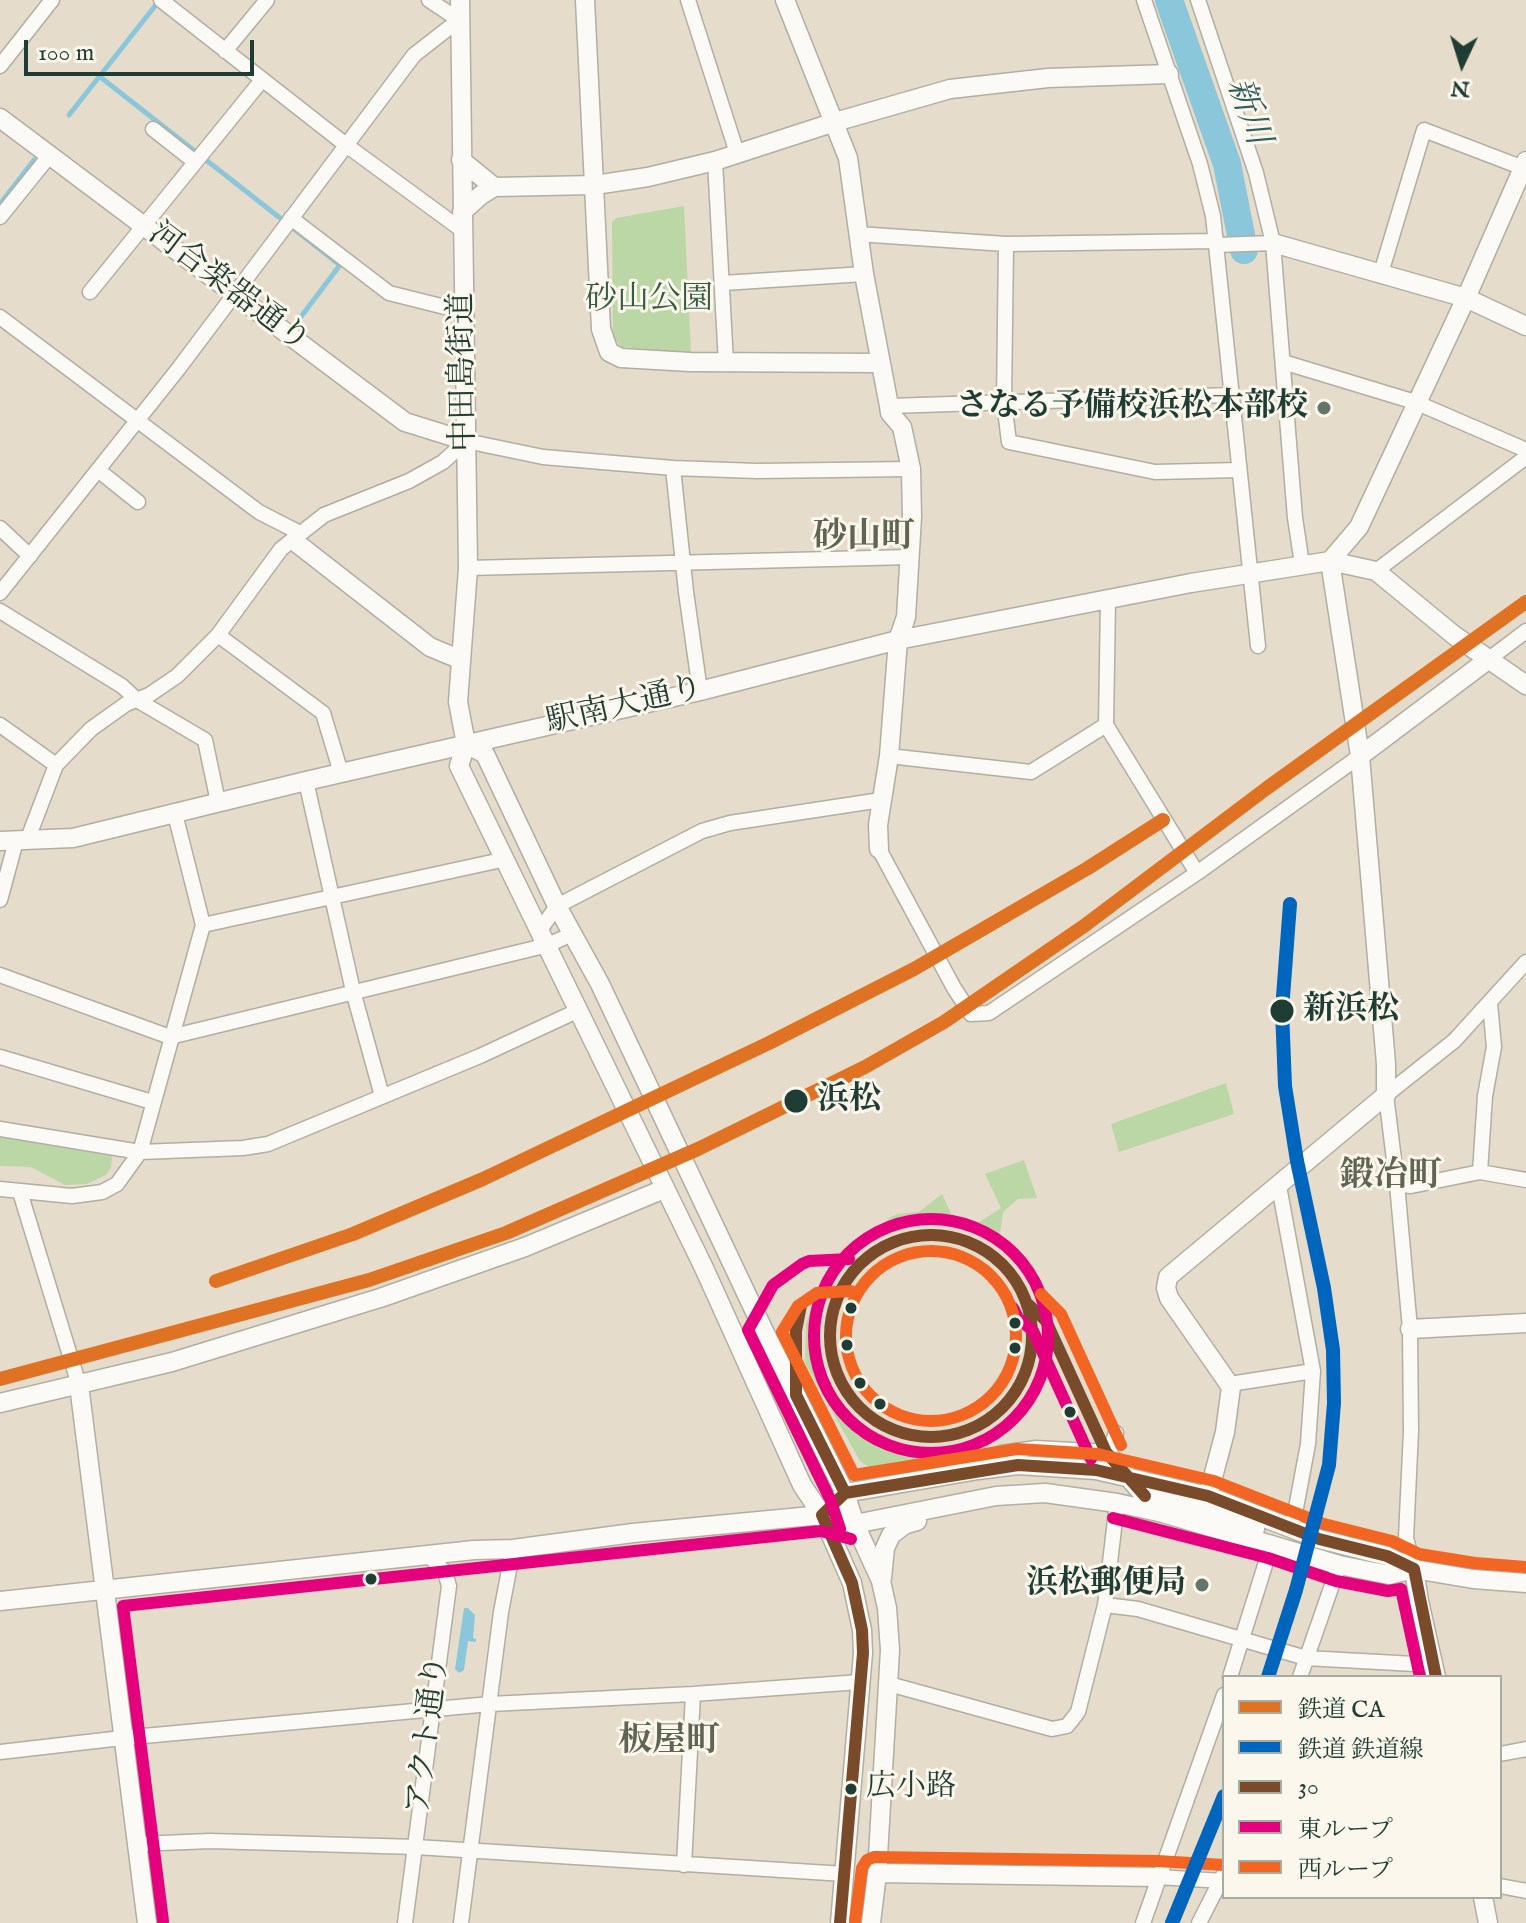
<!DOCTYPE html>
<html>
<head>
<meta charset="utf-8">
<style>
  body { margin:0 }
  #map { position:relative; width:1526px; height:1923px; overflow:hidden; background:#e6dccb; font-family:"IM FELL English","Noto Serif JP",serif }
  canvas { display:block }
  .legend { position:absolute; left:1222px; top:1675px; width:280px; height:224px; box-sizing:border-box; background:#fbf7ec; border:2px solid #a3ada2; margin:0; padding:10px 14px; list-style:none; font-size:24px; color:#1f3d34 }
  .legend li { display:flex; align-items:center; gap:16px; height:40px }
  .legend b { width:40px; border:2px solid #a3ada2 }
  .north { position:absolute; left:1422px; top:24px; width:80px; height:80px; -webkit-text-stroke:6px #fbf7ec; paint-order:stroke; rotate:184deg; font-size:22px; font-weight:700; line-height:32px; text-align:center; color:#1f3d34 }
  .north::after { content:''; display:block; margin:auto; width:28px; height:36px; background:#1f3d34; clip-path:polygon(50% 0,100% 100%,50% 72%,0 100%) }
  .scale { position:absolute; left:24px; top:40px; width:230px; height:36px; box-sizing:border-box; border:4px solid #1f3d34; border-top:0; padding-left:10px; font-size:24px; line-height:28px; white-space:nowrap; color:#1f3d34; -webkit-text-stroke:6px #fbf7ec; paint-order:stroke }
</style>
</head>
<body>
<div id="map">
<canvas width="1526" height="1923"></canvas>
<ul class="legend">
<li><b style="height:10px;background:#df7323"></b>鉄道 CA</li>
<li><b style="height:10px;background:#0065bd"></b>鉄道 鉄道線</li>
<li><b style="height:10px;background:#7a4b2a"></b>30</li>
<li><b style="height:10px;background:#e5007d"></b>東ループ</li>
<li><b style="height:10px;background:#f26522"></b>西ループ</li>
</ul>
<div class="north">N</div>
<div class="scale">100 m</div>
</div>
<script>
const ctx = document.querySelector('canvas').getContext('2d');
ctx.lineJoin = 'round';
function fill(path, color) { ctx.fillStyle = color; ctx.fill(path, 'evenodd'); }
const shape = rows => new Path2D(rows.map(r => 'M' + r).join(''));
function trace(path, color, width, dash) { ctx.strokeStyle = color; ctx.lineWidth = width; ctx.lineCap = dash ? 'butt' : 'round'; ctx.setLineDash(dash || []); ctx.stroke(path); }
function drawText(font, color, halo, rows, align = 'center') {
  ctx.font = font + ' "IM FELL English","Noto Serif JP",serif'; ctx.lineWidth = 6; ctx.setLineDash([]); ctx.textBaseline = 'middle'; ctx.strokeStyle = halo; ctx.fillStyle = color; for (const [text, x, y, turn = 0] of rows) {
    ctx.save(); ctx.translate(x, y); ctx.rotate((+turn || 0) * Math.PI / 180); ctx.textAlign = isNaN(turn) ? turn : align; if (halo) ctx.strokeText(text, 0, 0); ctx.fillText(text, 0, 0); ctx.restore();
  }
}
fill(shape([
  [684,206,691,353,622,347,613,338,612,222,616,218],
  [1226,1083,1234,1114,1119,1152,1111,1124],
  [0,1137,112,1156,111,1168,106,1175,87,1184,65,1185,31,1167,0,1166],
  [1024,1160,1037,1198,1018,1199,1003,1212,1000,1233,1004,1245,970,1228,1001,1208,985,1174],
  [942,1194,957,1226,947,1222,920,1222,892,1230,887,1219,897,1214,919,1212],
  [812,1306,819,1309,819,1364,825,1386,858,1425,856,1434,915,1455,920,1447,940,1447,968,1442,969,1448,882,1468,869,1467,860,1461,805,1363,806,1324]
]), '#bbd7a6');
fill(shape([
  [464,1608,468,1608,475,1615,473,1638,476,1639,476,1642,468,1641,464,1670,459,1673,455,1669]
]), '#8bc7da');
trace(shape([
  [99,76,340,265,294,326],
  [69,115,159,1],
  [0,204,34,160]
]), '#8bc7da', 5);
trace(shape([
  [1169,0,1227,164,1244,250]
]), '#8bc7da', 28);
const minor = shape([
  [161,0,346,145,462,230],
  [688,0,737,153],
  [1144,0,1200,164,1213,216,1258,646],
  [1198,0,1256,173,1273,243,1295,518,1302,564],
  [225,51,267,0],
  [0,66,52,0],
  [153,129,195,162],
  [715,161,726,363],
  [0,217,50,155],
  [291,218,389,293,465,312],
  [857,234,1006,244,1216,241],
  [1006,244,1004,402,1009,442,1155,472,1239,470],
  [1216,245,1273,243],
  [1381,273,1424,130,1526,169],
  [723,283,864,274],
  [90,292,262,80],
  [0,317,259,512,300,533],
  [1283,362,1415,402,1526,450],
  [889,406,1231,395],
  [673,468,686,592,700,691],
  [98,470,138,502],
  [0,528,30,556],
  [468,568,911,557],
  [1376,571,1526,457],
  [0,593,179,368,414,55,459,20,429,0],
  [1108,600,1106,725,1197,873],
  [0,611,122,686,137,700,205,740,218,802],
  [218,635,323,713,341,773],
  [1489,659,1526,631],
  [0,725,56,765],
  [889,756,1031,772,1106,725],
  [306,781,353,991,382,1096],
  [27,841,56,765,91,729,126,704,149,695,177,676,218,635,281,549,324,515,409,481,443,462,466,441,543,457,673,468,757,471,911,469],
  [879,849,954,988,971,1014,989,1013,1197,873,1360,756],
  [0,900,16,841],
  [203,925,506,859],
  [540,930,557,906,702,831,730,823,881,800],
  [0,975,170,1037,548,945,572,934],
  [0,1057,152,1102],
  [0,1129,140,1152,243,1148,268,1144,480,1056,577,1011],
  [1480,1172,1485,1096,1494,1047,1490,1003],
  [1397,1184,1411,1186,1480,1172,1526,1180],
  [1279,1186,1313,1371,1308,1444,1292,1529],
  [0,1189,72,1196,102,1192,117,1184,140,1152,203,925,175,814],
  [20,1192,79,1385],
  [1230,1384,1313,1371],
  [953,1468,1001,1453,1036,1448,1109,1452,1116,1433],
  [1414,1569,1406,1538,1411,1431,1410,1329,1397,1184,1386,1095,1454,1041,1526,962],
  [1105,1605,1138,1609,1306,1658,1433,1665],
  [1230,1677,1272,1543],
  [1300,1677,1339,1565],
  [889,1684,1052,1729,1067,1726,1078,1712,1105,1605,1117,1503],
  [0,1752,122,1738,490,1704,693,1694,860,1682],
  [1500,1754,1526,1749],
  [138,1844,210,1841,416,1847,845,1874],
  [684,1865,693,1694],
  [1157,1877,1224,1881],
  [1500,1886,1526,1891],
  [405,1923,449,1586,445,1572,428,1555],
  [461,1923,501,1612,513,1549],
  [1143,1923,1224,1695],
  [1199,1923,1224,1874]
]);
const tertiary = shape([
  [460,0,468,568,458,702,466,744,459,766,704,1268,802,1485,822,1515,852,1583,862,1630,863,1653,840,1923],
  [585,0,601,329,609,352,621,358,690,362,881,363],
  [785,0,848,158,864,274,889,406,890,413,902,427,911,469,912,517,906,617,898,640,889,756,878,825,879,849],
  [0,118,405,422,466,441],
  [461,160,494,187],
  [462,212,481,195,494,187,595,185,648,177,715,161,835,122,950,89,1048,78,1169,74],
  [1273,243,1466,298,1526,326],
  [294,541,430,647,459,659],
  [466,744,485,754,557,906,600,984,764,1331,845,1493,855,1524,881,1581,887,1608,890,1650,877,1873,871,1923],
  [1360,756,1489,659],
  [0,841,73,838,306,781,700,691,898,640,1191,583,1330,561,1376,571,1455,636,1526,685],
  [1410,1329,1526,1323],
  [79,1385,147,1923],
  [0,1403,172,1362,380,1298,525,1247,664,1189],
  [1106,1452,1143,1494,1167,1506],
  [1159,1495,1255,1529],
  [1208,1496,1225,1432,1231,1387,1169,1298,1166,1288,1168,1277,1386,1095,1386,1064,1360,756,1330,561,1359,527,1466,298,1526,161],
  [822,1515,845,1493,978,1470,1018,1465,1096,1470,1208,1496,1319,1539,1387,1556,1414,1569,1473,1579,1526,1583],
  [1414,1569,1419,1601,1436,1677],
  [882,1578,885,1548,891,1535,904,1525,917,1521],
  [0,1601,474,1550,513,1549,633,1533,822,1515,855,1524,996,1496,1045,1493,1117,1503,1163,1513,1339,1565,1389,1575,1414,1569],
  [877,1873,1157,1877],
  [1483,1897,1488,1923]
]);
trace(minor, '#b1aea2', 17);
trace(tertiary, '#b1aea2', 21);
trace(minor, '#fbfaf7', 14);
trace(tertiary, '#fbfaf7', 18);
trace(shape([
  '830 1336a101 101 0 1 1 202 0a101 101 0 1 1-202 0Z',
  [1028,1304,1046,1321,1106,1452,1145,1496],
  [801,1305,796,1331,796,1395,845,1493],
  [1414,1569,1436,1677],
  [840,1923,863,1653,862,1630,852,1583,822,1515,845,1493,1018,1465,1096,1470,1208,1496,1319,1539,1387,1556,1414,1569]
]), '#7a4b2a', 12);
trace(shape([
  '814 1336a117 117 0 1 1 234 0a117 117 0 1 1-234 0Z',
  [1013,1308,1018,1318,1033,1331,1091,1459],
  [1113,1518,1268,1558,1336,1581,1388,1591,1401,1589,1420,1677],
  [840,1529,830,1499,748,1330,773,1285,802,1264,809,1261,849,1259],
  [163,1921,123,1606,821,1531,851,1539]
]), '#e5007d', 12);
trace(shape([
  '846 1336a85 85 0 1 1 170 0a85 85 0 1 1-170 0Z',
  [851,1291,817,1293,798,1306,782,1332,854,1475,1017,1449,1098,1454,1214,1481,1324,1524,1392,1541,1419,1554,1475,1563,1526,1567],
  [1041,1294,1061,1314,1121,1445],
  [855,1921,862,1868,867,1860,874,1857,1157,1861,1224,1865]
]), '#f26522', 12);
trace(shape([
  [216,1281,353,1234,483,1179,769,1043,914,969,1088,868,1163,820],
  [0,1379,369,1280,506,1233,698,1149,865,1067,944,1022,1084,926,1267,788,1526,602]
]), '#df7323', 14);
trace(shape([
  [1268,1677,1296,1590,1329,1465,1334,1403,1333,1350,1324,1288,1297,1161,1285,1086,1282,1010,1290,904],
  [1172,1923,1224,1796]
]), '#0065bd', 14);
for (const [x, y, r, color] of [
  [1324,408,8,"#657569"],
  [1282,1011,13,"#1f3d34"],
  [796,1101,13,"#1f3d34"],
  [851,1308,7,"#1f3d34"],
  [1015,1323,7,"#1f3d34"],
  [847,1345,7,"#1f3d34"],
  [1015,1348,7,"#1f3d34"],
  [860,1383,7,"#1f3d34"],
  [880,1404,7,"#1f3d34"],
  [1070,1412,7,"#1f3d34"],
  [371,1579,7,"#1f3d34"],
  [1202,1585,8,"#657569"],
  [851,1789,7,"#1f3d34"]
]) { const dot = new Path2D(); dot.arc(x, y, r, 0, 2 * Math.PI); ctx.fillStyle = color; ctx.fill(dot); trace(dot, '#fbf7ec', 3); }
drawText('30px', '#1f3d34', '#fbf7ec', [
  ["広小路",866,1789]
], 'left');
drawText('32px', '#1f3d34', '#fbf7ec', [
  ["河合楽器通り",228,289,37],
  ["中田島街道",465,372,-91],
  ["駅南大通り",625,707,-13],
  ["アクト通り",430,1735,-83]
]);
drawText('32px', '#375b45', '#fbf7ec', [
  ["砂山公園",649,301]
]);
drawText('bold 32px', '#1f3d34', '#fbf7ec', [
  ["さなる予備校浜松本部校",1308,408],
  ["浜松郵便局",1186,1585]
], 'right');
drawText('bold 32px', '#1f3d34', '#fbf7ec', [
  ["新浜松",1303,1011],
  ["浜松",817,1101]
], 'left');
drawText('italic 34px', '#305d5f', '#fbf7ec', [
  ["新川",1246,112,71]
]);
drawText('bold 34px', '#5f6453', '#fbf7ec', [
  ["砂山町",864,539],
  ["鍛冶町",1391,1178],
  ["板屋町",669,1743]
]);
</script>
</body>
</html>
